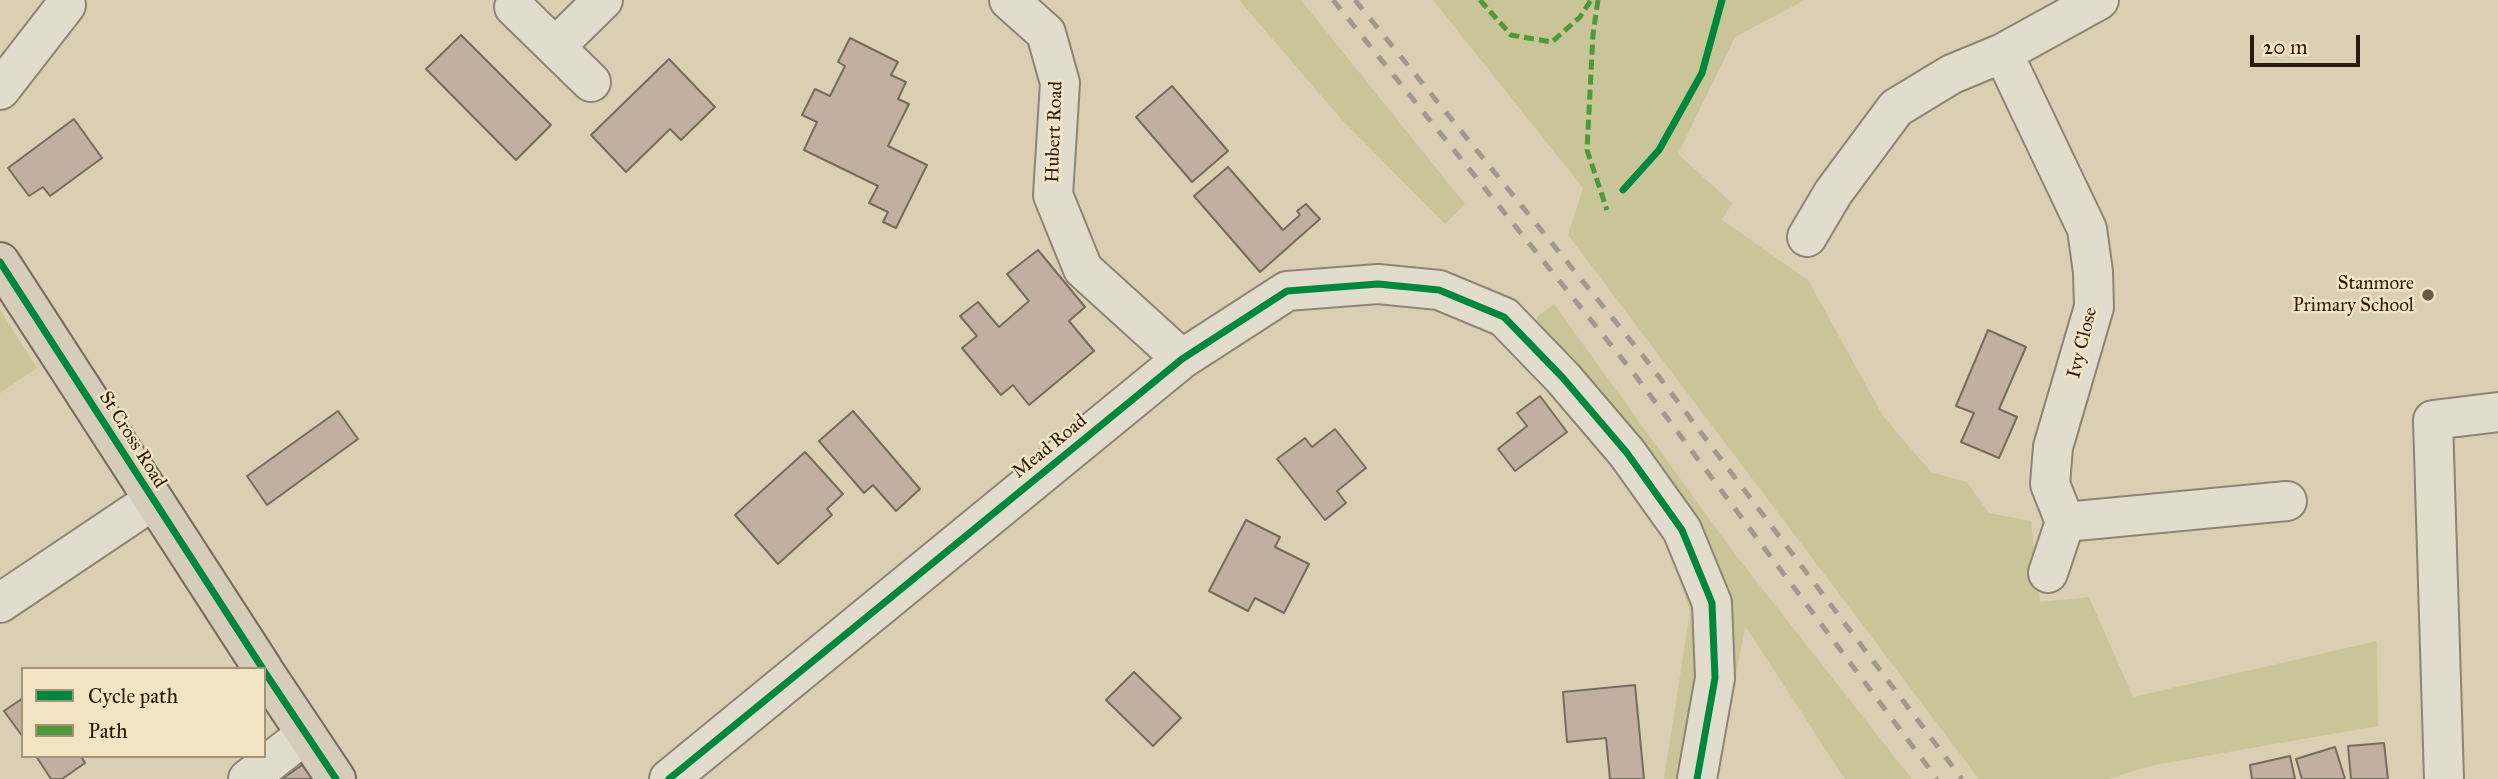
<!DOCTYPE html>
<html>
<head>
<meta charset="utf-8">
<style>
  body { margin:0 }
  #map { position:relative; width:2498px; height:779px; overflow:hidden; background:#dbcfb3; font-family:"IM FELL Great Primer",serif }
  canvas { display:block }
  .legend { position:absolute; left:21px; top:667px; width:245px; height:91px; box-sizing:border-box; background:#f2e4c3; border:2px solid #a2937a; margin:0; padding:9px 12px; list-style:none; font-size:21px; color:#2a1a0c }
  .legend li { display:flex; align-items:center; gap:14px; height:35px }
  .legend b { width:35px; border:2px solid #a2937a }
  .scale { position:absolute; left:2250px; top:35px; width:110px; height:32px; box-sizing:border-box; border:4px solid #2a1a0c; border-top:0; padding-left:9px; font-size:21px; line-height:24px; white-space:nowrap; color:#2a1a0c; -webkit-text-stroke:5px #f2e4c3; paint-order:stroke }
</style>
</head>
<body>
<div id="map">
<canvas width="2498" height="779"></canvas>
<ul class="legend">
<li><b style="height:9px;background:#00873e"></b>Cycle path</li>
<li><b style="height:9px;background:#4f993b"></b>Path</li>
</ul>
<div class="scale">20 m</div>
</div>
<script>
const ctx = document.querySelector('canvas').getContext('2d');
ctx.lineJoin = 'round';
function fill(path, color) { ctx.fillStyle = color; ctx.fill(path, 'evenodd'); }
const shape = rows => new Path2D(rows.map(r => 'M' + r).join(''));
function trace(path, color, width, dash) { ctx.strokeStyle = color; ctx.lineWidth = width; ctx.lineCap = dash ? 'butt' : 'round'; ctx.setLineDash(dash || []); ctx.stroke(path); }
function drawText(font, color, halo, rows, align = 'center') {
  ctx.font = font + ' "IM FELL Great Primer",serif'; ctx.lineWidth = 5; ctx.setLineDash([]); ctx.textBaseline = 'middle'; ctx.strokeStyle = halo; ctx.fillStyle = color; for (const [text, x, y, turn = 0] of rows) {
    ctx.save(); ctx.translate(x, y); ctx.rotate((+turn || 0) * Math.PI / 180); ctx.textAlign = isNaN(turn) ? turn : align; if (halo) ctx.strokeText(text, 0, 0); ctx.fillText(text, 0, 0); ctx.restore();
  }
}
fill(shape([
  [1239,0,1301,0,1465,204,1445,224,1342,120],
  [1433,0,1805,0,1735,37,1678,154,1732,203,1722,220,1808,280,1883,416,1931,472,1967,482,1989,513,2031,521,2040,602,2089,597,2133,697,2377,641,2378,726,2154,765,2108,779,1979,779,1568,235,1583,188],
  [1554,304,1731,549,1912,779,1845,779,1745,626,1717,779,1664,779,1690,611,1666,540,1612,463,1541,381,1537,317],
  [0,310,37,368,0,393]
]), '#cac598');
const building = shape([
  [461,35,551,125,516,160,426,69,461,35],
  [850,38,898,62,891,75,906,82,898,99,909,104,888,146,927,165,896,228,883,222,888,212,869,203,878,186,804,150,817,122,802,115,815,89,830,96,845,66,838,62,850,38],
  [669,59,715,107,681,140,670,129,626,172,591,135,669,59],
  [1172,86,1228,151,1192,182,1136,117,1172,86],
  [74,119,102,158,50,196,43,187,29,196,8,168,74,119],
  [1228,167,1283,230,1300,215,1297,211,1306,204,1320,219,1260,272,1194,196,1228,167],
  [1038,250,1085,307,1069,321,1094,351,1029,405,1013,385,1001,395,962,348,977,336,960,316,978,302,999,327,1029,301,1007,274,1038,250],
  [1988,330,2026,347,1999,409,2017,417,1999,458,1961,442,1974,413,1956,406,1988,330],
  [1540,396,1567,432,1515,471,1498,449,1527,426,1517,413,1540,396],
  [338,411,358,439,267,505,247,476,338,411],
  [853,411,920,489,896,511,873,485,864,493,819,441,853,411],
  [1335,429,1366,468,1337,491,1346,503,1325,520,1277,459,1305,438,1312,447,1335,429],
  [805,452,843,494,827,509,832,515,778,564,735,515,805,452],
  [1246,520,1280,537,1275,547,1309,564,1284,613,1255,598,1248,611,1209,591,1246,520],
  [1134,672,1181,718,1153,746,1106,700,1134,672],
  [1635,685,1644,779,1610,779,1606,738,1567,742,1563,692,1635,685],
  [23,698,23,737,4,711,23,698],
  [2384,743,2388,779,2351,779,2348,746,2384,743],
  [2335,747,2345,779,2302,779,2296,759,2335,747],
  [36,756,81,756,85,763,62,779,51,779,36,756],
  [2290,756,2295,779,2252,779,2250,765,2290,756],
  [302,765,313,779,282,779,302,765]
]);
fill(building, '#c2afa0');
trace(building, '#746c5d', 2);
const minor = shape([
  [1009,0,1046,33,1060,83,1053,195,1083,269,1182,359],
  [514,7,591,82],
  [555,47,603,0],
  [2003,53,2087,229,2093,272,2094,307,2053,447,2050,484,2065,522,2048,573],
  [0,90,66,5],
  [1807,237,1833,193,1896,108,1952,74,2003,53,2099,0],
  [2065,522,2287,501],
  [0,603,152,501],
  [248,779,306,734],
  [669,779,1182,359,1287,291,1378,284,1439,290,1504,317,1563,378,1627,453,1682,530,1712,603,1715,678,1697,779],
  [2444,779,2433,420,2498,412]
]);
const major = shape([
  [0,262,263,669],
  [264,671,336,779]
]);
trace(minor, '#8d8473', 42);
trace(major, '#746c5d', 42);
trace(minor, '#e2dccd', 38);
trace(major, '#d6ccba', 38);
trace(shape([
  [1333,0,1632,371,1937,779],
  [1355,0,1644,357,1962,779]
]), '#a0998e', 5, [12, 12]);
trace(shape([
  [1480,0,1511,35,1552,42,1580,17,1591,0],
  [1598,0,1593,34,1587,150,1607,210]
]), '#4f993b', 5, [10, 5]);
trace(shape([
  [1623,190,1659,150,1702,73,1722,0],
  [0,262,263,669],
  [264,671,336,779],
  [669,779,1182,359,1287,291,1378,284,1439,290,1504,317,1563,378,1627,453,1682,530,1712,603,1715,678,1697,779]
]), '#00873e', 7);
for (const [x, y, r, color] of [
  [2428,295,7,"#685946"]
]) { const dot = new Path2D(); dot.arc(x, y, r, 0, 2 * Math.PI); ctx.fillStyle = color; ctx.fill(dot); trace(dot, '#f2e4c3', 2.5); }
drawText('19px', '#2a1a0c', '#f2e4c3', [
  ["Hubert Road",1055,132,-88],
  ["Ivy Close",2083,343,-76],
  ["St Cross Road",132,440,58],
  ["Mead Road",1050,447,-39]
]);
drawText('19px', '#2a1a0c', '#f2e4c3', [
  ["Stanmore",2414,284],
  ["Primary School",2414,306]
], 'right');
</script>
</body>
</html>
